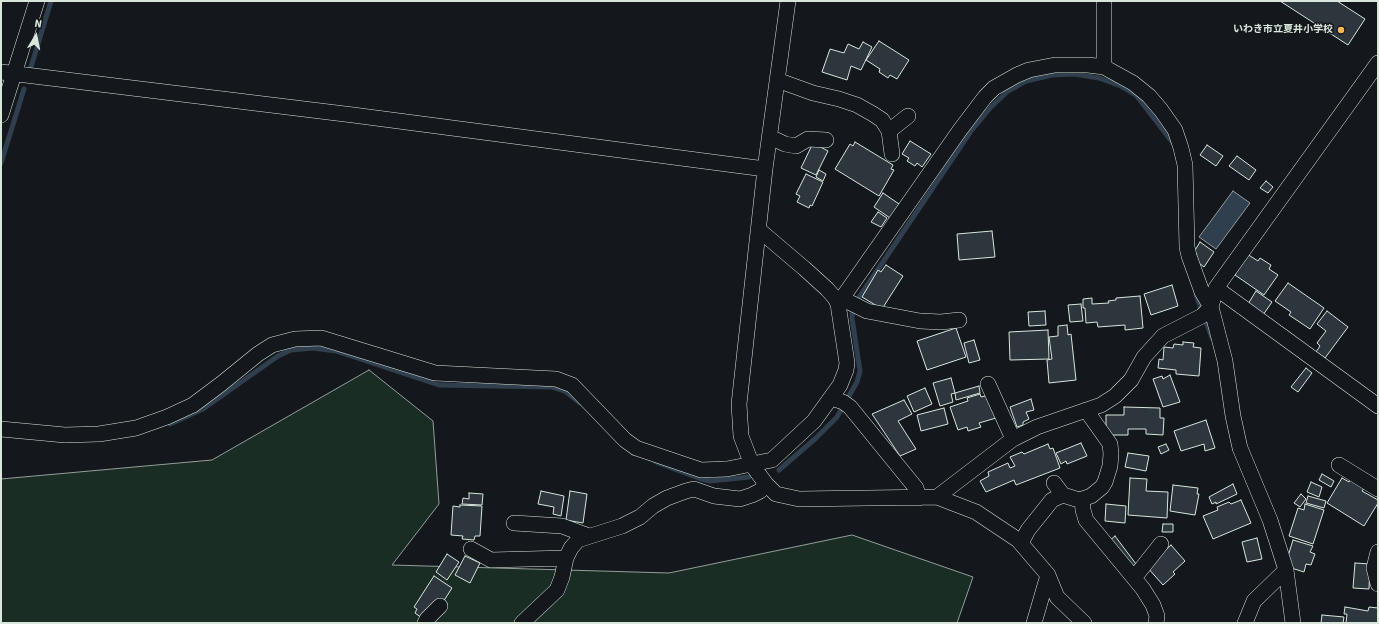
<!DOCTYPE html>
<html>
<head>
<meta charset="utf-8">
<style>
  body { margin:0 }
  #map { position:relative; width:1379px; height:624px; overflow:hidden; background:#14181c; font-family:"Source Sans 3",sans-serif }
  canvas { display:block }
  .frame { position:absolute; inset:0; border:2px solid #d8e6dc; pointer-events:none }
  .north { position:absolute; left:16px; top:16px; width:40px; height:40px; -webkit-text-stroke:3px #14181c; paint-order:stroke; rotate:10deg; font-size:11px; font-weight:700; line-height:16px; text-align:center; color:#d8e6dc }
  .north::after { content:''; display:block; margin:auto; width:14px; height:18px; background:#d8e6dc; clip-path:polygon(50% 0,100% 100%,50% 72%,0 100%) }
</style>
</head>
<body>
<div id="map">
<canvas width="1379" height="624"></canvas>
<div class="frame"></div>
<div class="north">N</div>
</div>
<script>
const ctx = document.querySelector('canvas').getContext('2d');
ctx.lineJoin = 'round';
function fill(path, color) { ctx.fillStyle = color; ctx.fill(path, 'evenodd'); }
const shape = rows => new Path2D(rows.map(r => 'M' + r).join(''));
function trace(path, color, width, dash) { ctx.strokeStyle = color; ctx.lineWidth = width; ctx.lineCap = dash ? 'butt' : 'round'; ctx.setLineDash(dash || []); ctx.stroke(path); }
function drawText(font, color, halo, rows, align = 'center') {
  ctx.font = font + ' "Source Sans 3","Noto Sans JP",sans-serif'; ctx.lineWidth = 3; ctx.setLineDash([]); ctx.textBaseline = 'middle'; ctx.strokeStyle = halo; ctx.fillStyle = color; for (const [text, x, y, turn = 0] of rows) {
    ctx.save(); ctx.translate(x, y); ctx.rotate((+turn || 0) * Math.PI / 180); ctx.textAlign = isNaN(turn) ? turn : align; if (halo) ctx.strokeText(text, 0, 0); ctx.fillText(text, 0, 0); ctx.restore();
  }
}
const green = shape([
  [369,370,433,421,439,504,392,565,669,573,852,535,973,577,957,623,1,623,1,479,212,460,369,370]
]);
fill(green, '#1a2d24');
trace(green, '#939e99', 1);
const water = shape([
  [1233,191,1250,203,1216,249,1199,237,1233,191]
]);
fill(water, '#2f3f4d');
trace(water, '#939e99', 1);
trace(shape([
  [31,67,51,1],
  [1,163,24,89],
  [1196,295,1212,338],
  [170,424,203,409,278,356,291,350,313,348,336,351,439,385,552,387,565,391,580,403],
  [656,462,701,479,710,481,749,477],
  [779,470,816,438,837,417,857,382,860,371,852,318,853,309,858,299,971,131,991,107,1008,91,1026,81,1052,75,1075,74,1099,78,1121,86,1136,95,1173,143]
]), '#2f3f4d', 5);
const building = shape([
  [1280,1,1337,1,1365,19,1348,45,1280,1],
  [879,41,909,60,897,79,890,75,888,78,879,72,880,69,866,60,879,41],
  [863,42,872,47,861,70,851,66,847,80,822,72,830,49,844,53,848,44,859,49,863,42],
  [910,141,931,154,922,167,917,163,915,166,907,161,909,158,902,154,910,141],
  [855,142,893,165,891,169,894,170,879,196,835,169,850,144,853,146,855,142],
  [813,143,828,151,816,175,801,168,813,143],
  [1207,145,1223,156,1216,166,1200,155,1207,145],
  [1237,156,1256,170,1249,180,1229,166,1237,156],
  [819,170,826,174,823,181,816,177,819,170],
  [806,174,823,182,812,206,810,205,809,208,797,202,800,196,796,194,806,174],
  [1266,181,1273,187,1268,193,1260,188,1266,181],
  [883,193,899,204,890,218,874,207,883,193],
  [878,212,887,218,881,227,871,222,878,212],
  [992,231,995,257,959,260,957,234,992,231],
  [1200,242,1214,252,1204,267,1194,259,1197,254,1194,252,1200,242],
  [1247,254,1258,261,1260,258,1271,265,1269,269,1278,275,1264,295,1235,275,1236,273,1234,272,1247,254],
  [886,265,903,276,882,309,862,297,878,270,881,272,886,265],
  [1288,283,1324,308,1310,329,1289,315,1291,312,1275,301,1288,283],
  [1172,285,1178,306,1151,315,1144,294,1172,285],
  [1256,291,1272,302,1263,315,1248,304,1256,291],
  [1140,296,1143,328,1125,330,1125,325,1098,327,1097,322,1086,323,1085,308,1083,308,1083,299,1092,298,1092,304,1109,303,1108,301,1116,300,1116,298,1140,296],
  [1081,304,1083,321,1070,322,1068,305,1081,304],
  [1045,311,1046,325,1029,326,1028,312,1045,311],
  [1327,311,1348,327,1325,358,1316,352,1320,346,1317,343,1326,331,1317,324,1327,311],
  [1067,325,1068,335,1071,334,1076,380,1049,383,1047,360,1052,359,1049,337,1058,336,1058,326,1067,325],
  [956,328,966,357,927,370,917,341,956,328],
  [1048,330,1049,359,1010,360,1009,332,1048,330],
  [974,340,980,360,969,363,964,343,974,340],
  [1183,342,1194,343,1193,347,1201,348,1199,376,1176,374,1176,370,1158,368,1159,359,1163,360,1164,347,1173,348,1174,344,1183,345,1183,342],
  [1306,368,1312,373,1298,392,1291,387,1306,368],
  [1170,375,1180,402,1163,407,1153,379,1162,376,1163,379,1170,375],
  [951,378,955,393,951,394,953,402,940,406,933,383,951,378],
  [979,386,980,393,956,400,955,393,979,386],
  [925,388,932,404,914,412,907,396,925,388],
  [980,394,981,397,989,395,996,418,979,423,981,427,968,431,967,427,958,430,950,407,968,401,967,398,980,394],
  [1031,399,1034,410,1026,412,1029,419,1023,422,1023,425,1017,427,1010,407,1031,399],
  [904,400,912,414,898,421,916,449,900,456,872,414,904,400],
  [1124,407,1160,408,1160,418,1164,418,1163,435,1146,434,1146,429,1128,429,1128,435,1109,435,1106,429,1106,415,1124,415,1124,407],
  [944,408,948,424,921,431,917,415,944,408],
  [1206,420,1215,448,1205,451,1204,444,1181,451,1174,431,1206,420],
  [1081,443,1087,456,1067,464,1066,461,1061,464,1056,453,1081,443],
  [1048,444,1050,449,1053,448,1060,468,1016,485,1014,480,986,492,980,481,989,476,988,472,1008,463,1010,468,1015,466,1010,457,1022,452,1024,454,1048,444],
  [1166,444,1169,450,1161,454,1158,447,1166,444],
  [1128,453,1149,456,1146,471,1125,467,1128,453],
  [1322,474,1334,481,1331,487,1319,480,1322,474],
  [1130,478,1147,479,1146,491,1168,492,1167,518,1128,515,1130,478],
  [1342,478,1349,482,1351,478,1365,487,1362,491,1378,500,1378,503,1364,526,1327,503,1342,478],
  [1311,482,1322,487,1319,497,1307,492,1311,482],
  [1233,484,1237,494,1216,504,1216,502,1212,504,1209,497,1233,484],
  [1173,485,1198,488,1197,494,1199,494,1195,515,1170,511,1173,485],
  [541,491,564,496,561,516,553,514,554,507,538,504,541,491],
  [570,491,587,494,583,523,566,520,570,491],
  [469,493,483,494,482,505,462,504,463,498,469,499,469,493],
  [1301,494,1306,499,1300,507,1294,503,1301,494],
  [1308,496,1326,501,1324,508,1306,503,1308,496],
  [1241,500,1251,523,1213,539,1203,516,1218,510,1217,507,1229,502,1231,504,1241,500],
  [1106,504,1126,506,1125,523,1105,521,1106,504],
  [1305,504,1324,510,1313,544,1289,536,1298,508,1304,510,1305,504],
  [460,505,482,506,480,536,475,536,474,540,462,539,463,536,451,535,453,506,460,507,460,505],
  [1163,524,1173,524,1173,532,1162,532,1163,524],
  [1115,536,1136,564,1128,569,1108,542,1115,536],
  [1257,538,1262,559,1247,562,1242,542,1257,538],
  [1293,540,1313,546,1310,552,1315,554,1311,565,1306,564,1304,572,1285,566,1293,540],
  [1171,545,1185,561,1173,572,1175,574,1163,585,1147,567,1171,545],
  [447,554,459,562,447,580,436,572,447,554],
  [465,556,480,563,470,583,455,575,465,556],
  [1355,563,1370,564,1369,589,1353,588,1355,563],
  [434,576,452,588,443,602,422,618,415,613,417,609,414,607,434,576],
  [1345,607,1368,611,1369,607,1378,608,1378,623,1346,623,1347,614,1344,614,1345,607],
  [1322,615,1344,617,1343,623,1321,623,1322,615]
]);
fill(building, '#2c363c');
trace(building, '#d8e6dc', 1);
const minor = shape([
  [1104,1,1104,67],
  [1,72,353,115,765,169,739,404,741,436,752,465,766,484,776,494,799,499,937,497,976,512,1018,540,1048,575,1057,597,1084,623],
  [777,80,813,93,839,99,857,105,873,114,882,120,889,131,892,154],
  [1,115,37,1],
  [889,131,908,116],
  [770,137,785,144,796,146,808,139,826,140],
  [765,169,788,1],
  [1216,288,1378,406],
  [841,298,867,311,920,321,941,322,959,320],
  [838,304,960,130,985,97,994,88,1017,75,1029,70,1055,65,1088,65,1104,67,1133,83,1149,96,1161,110,1175,130,1181,148,1185,165,1187,247,1189,256,1202,292,1211,307,1225,361,1233,416,1240,448,1270,520,1286,570,1293,623],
  [988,384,1013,439],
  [831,398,843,402,850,407,916,488,919,498],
  [1,429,65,435,99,434,136,428,167,417,193,405,221,384,258,354,272,345,295,339,321,338,435,373,556,379,572,385,625,440,636,448,701,470,727,469,772,460,814,421,840,385,846,370,847,363,838,304,835,298,827,289,805,269,758,229],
  [1339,465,1378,489],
  [1054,483,1063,495,1079,500,1091,496,1102,487,1105,482,1110,466,1111,454,1110,444,1086,410],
  [937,497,1013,439,1037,427,1101,405,1115,396,1131,380,1144,357,1163,336,1202,316,1211,307,1216,288,1378,63],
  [1082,499,1083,510,1086,520,1143,589,1153,605,1157,616,1156,623],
  [514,523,562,526,589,536],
  [1021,543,1028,530,1052,500,1063,495],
  [471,549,491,560,566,558],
  [1378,552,1374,568,1378,584],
  [1134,578,1161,544],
  [425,623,427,619,440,606],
  [522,623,557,590,562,577,566,558,571,548,578,540,622,526,640,517,653,506,667,498,686,491,694,489,714,496,740,499,752,495,760,491,766,484],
  [1034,623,1048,575],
  [1245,623,1254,601,1286,570]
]);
trace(minor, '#d8e6dc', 16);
trace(minor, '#14181c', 15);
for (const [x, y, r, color] of [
  [1341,30,4,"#ffb74d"]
]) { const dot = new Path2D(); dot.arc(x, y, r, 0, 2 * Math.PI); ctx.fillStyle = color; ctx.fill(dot); trace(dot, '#14181c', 1.5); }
drawText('bold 10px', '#d8e6dc', '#14181c', [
  ["いわき市立夏井小学校",1333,30]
], 'right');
</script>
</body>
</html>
